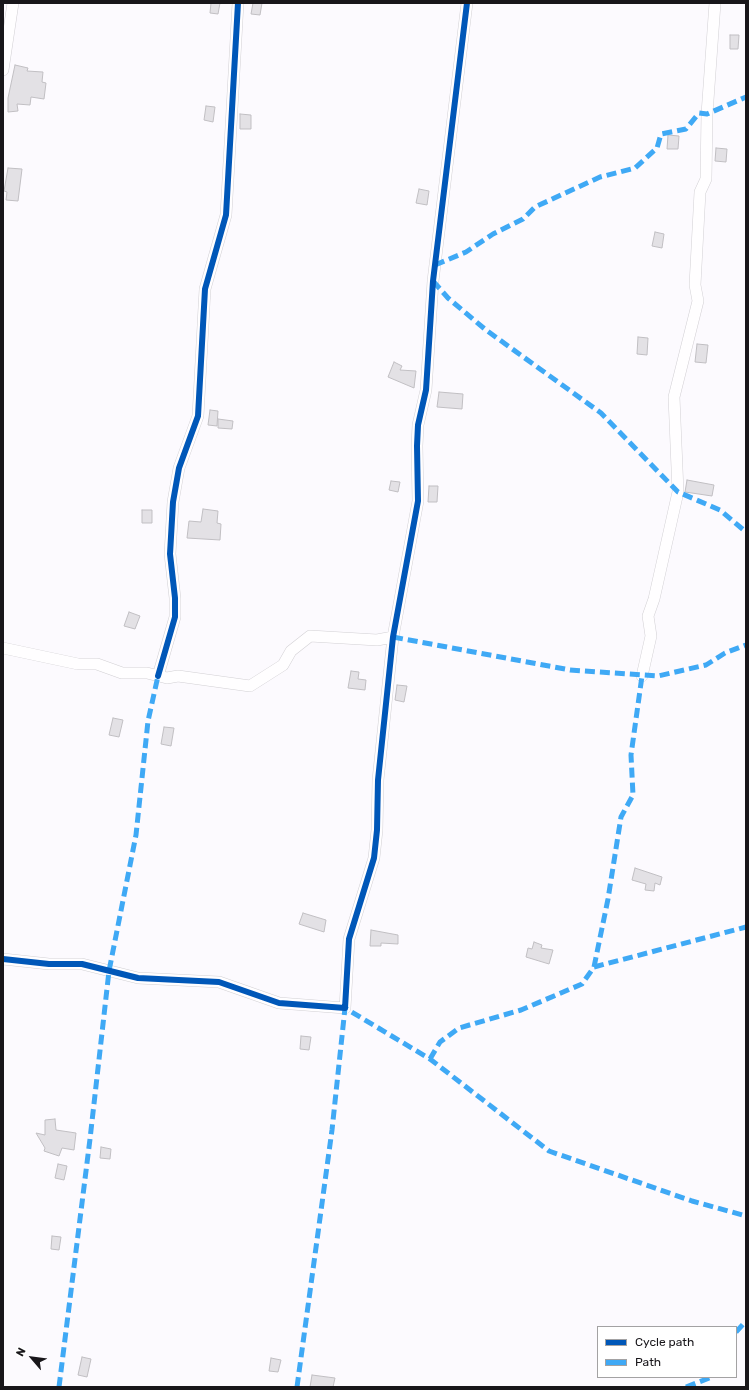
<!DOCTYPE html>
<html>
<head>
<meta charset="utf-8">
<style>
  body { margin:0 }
  #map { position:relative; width:749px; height:1390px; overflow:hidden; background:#fcfafe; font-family:Rubik,sans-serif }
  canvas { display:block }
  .frame { position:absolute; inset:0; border:4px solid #18161a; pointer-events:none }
  .legend { position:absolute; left:597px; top:1326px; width:140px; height:52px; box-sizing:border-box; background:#fff; border:1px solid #a3a2a3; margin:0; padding:5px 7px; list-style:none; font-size:12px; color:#18161a }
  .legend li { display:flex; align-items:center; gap:8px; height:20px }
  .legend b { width:20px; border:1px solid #a3a2a3 }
  .north { position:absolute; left:12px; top:1338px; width:40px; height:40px; -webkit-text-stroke:3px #fff; paint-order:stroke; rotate:298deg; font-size:11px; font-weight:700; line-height:16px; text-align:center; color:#18161a }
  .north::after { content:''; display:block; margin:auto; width:14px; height:18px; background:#18161a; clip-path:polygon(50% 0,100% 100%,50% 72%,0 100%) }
</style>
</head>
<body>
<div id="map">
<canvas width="749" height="1390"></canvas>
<div class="frame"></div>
<ul class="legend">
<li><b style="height:5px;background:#0057b8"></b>Cycle path</li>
<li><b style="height:5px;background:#3fa9f5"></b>Path</li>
</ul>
<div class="north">N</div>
</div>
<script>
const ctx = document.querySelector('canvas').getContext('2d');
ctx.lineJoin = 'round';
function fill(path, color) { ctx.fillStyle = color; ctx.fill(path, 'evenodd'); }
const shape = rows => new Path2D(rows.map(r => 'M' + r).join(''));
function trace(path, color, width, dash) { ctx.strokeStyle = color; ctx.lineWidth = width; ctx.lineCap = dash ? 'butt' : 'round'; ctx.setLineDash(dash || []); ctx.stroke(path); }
const building = shape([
  [211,3,220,3,218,14,210,13,211,3],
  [253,3,262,3,260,15,251,14,253,3],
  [730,35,739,35,738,49,730,49,730,35],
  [15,65,28,68,27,71,43,72,42,82,46,83,44,99,31,97,30,105,17,104,18,111,8,112,8,98,15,65],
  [206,106,215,107,213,122,204,120,206,106],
  [240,114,251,115,251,129,240,129,240,114],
  [668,135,679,136,678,149,667,149,668,135],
  [716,148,727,149,726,162,715,161,716,148],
  [8,168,22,169,18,201,6,200,7,192,4,191,8,168],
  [419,189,429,191,427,205,416,203,419,189],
  [655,232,664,234,662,248,652,246,655,232],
  [638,337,648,338,647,355,637,354,638,337],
  [697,344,708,345,706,363,695,362,697,344],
  [394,362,402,366,400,370,416,371,414,388,388,377,394,362],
  [439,392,463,394,462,409,437,407,439,392],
  [210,410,218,411,217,426,208,425,210,410],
  [218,419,233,421,232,429,218,428,218,419],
  [687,480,714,485,712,496,685,492,687,480],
  [391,481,400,482,398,492,389,490,391,481],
  [429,486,438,486,437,502,428,502,429,486],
  [203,509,218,511,217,523,221,524,220,540,187,538,189,521,201,522,203,509],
  [142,510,152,510,152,523,142,523,142,510],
  [129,612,140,616,135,629,124,626,129,612],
  [351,671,359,672,358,679,366,680,365,690,348,688,351,671],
  [397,685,407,686,404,702,395,700,397,685],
  [113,718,123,720,119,737,109,735,113,718],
  [164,727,174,728,171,746,161,744,164,727],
  [635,868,662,877,660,885,655,883,654,891,645,890,646,884,632,880,635,868],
  [303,913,326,920,324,932,299,924,303,913],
  [371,930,398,935,398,944,381,943,381,946,370,946,371,930],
  [534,942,542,945,541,948,553,950,549,964,526,957,528,948,532,949,534,942],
  [301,1036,311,1037,309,1050,300,1049,301,1036],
  [55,1119,56,1130,76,1133,74,1150,62,1148,59,1156,44,1151,45,1148,36,1133,45,1135,45,1120,55,1119],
  [101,1147,111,1149,110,1159,100,1158,101,1147],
  [58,1164,67,1166,64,1180,55,1178,58,1164],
  [52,1236,61,1237,59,1250,51,1249,52,1236],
  [82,1357,91,1359,87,1377,78,1375,82,1357],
  [271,1358,281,1360,278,1372,269,1371,271,1358],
  [312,1375,335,1378,333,1387,310,1387,312,1375]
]);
fill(building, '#e3e1e5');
trace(building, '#c1bfc3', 1);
const minor = shape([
  [3,70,13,3],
  [3,648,78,664,97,664,122,673,147,673,167,678,178,676,250,686,283,665,291,651,310,636,377,640,393,637],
  [158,676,175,617,175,598,170,554,173,502,179,468,198,416,205,289,226,215,238,3],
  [642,676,651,636,648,616,654,599,678,492,674,397,698,301,695,285,700,192,706,179,707,114,715,3],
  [3,959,49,964,82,964,138,978,219,982,279,1003,345,1008,349,939,374,858,377,830,378,780,393,637,418,501,417,446,418,425,426,390,433,281,467,3]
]);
trace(minor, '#d2d0d4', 12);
trace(minor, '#fffeff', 11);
trace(shape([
  [435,265,466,252,493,234,523,219,535,207,600,177,635,168,657,148,661,134,686,129,699,113,707,114,746,97],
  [433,281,448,298,486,330,601,413,678,492,720,510,746,532],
  [393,637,570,670,658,676,706,665,725,653,746,645],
  [594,967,608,899,621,817,633,795,631,755,642,676],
  [430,1059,440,1042,459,1028,521,1010,582,984,594,967,746,927],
  [736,1332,746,1321],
  [59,1387,90,1139,109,971,136,835,148,721,158,676],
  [297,1387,332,1130,345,1008,430,1059,549,1151,692,1201,746,1216],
  [686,1387,712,1377]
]), '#3fa9f5', 5, [10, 5]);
trace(shape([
  [158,676,175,617,175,598,170,554,173,502,179,468,198,416,205,289,226,215,238,3],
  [3,959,49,964,82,964,138,978,219,982,279,1003,345,1008,349,939,374,858,377,830,378,780,393,637,418,501,417,446,418,425,426,390,433,281,467,3]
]), '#0057b8', 6);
</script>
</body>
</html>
